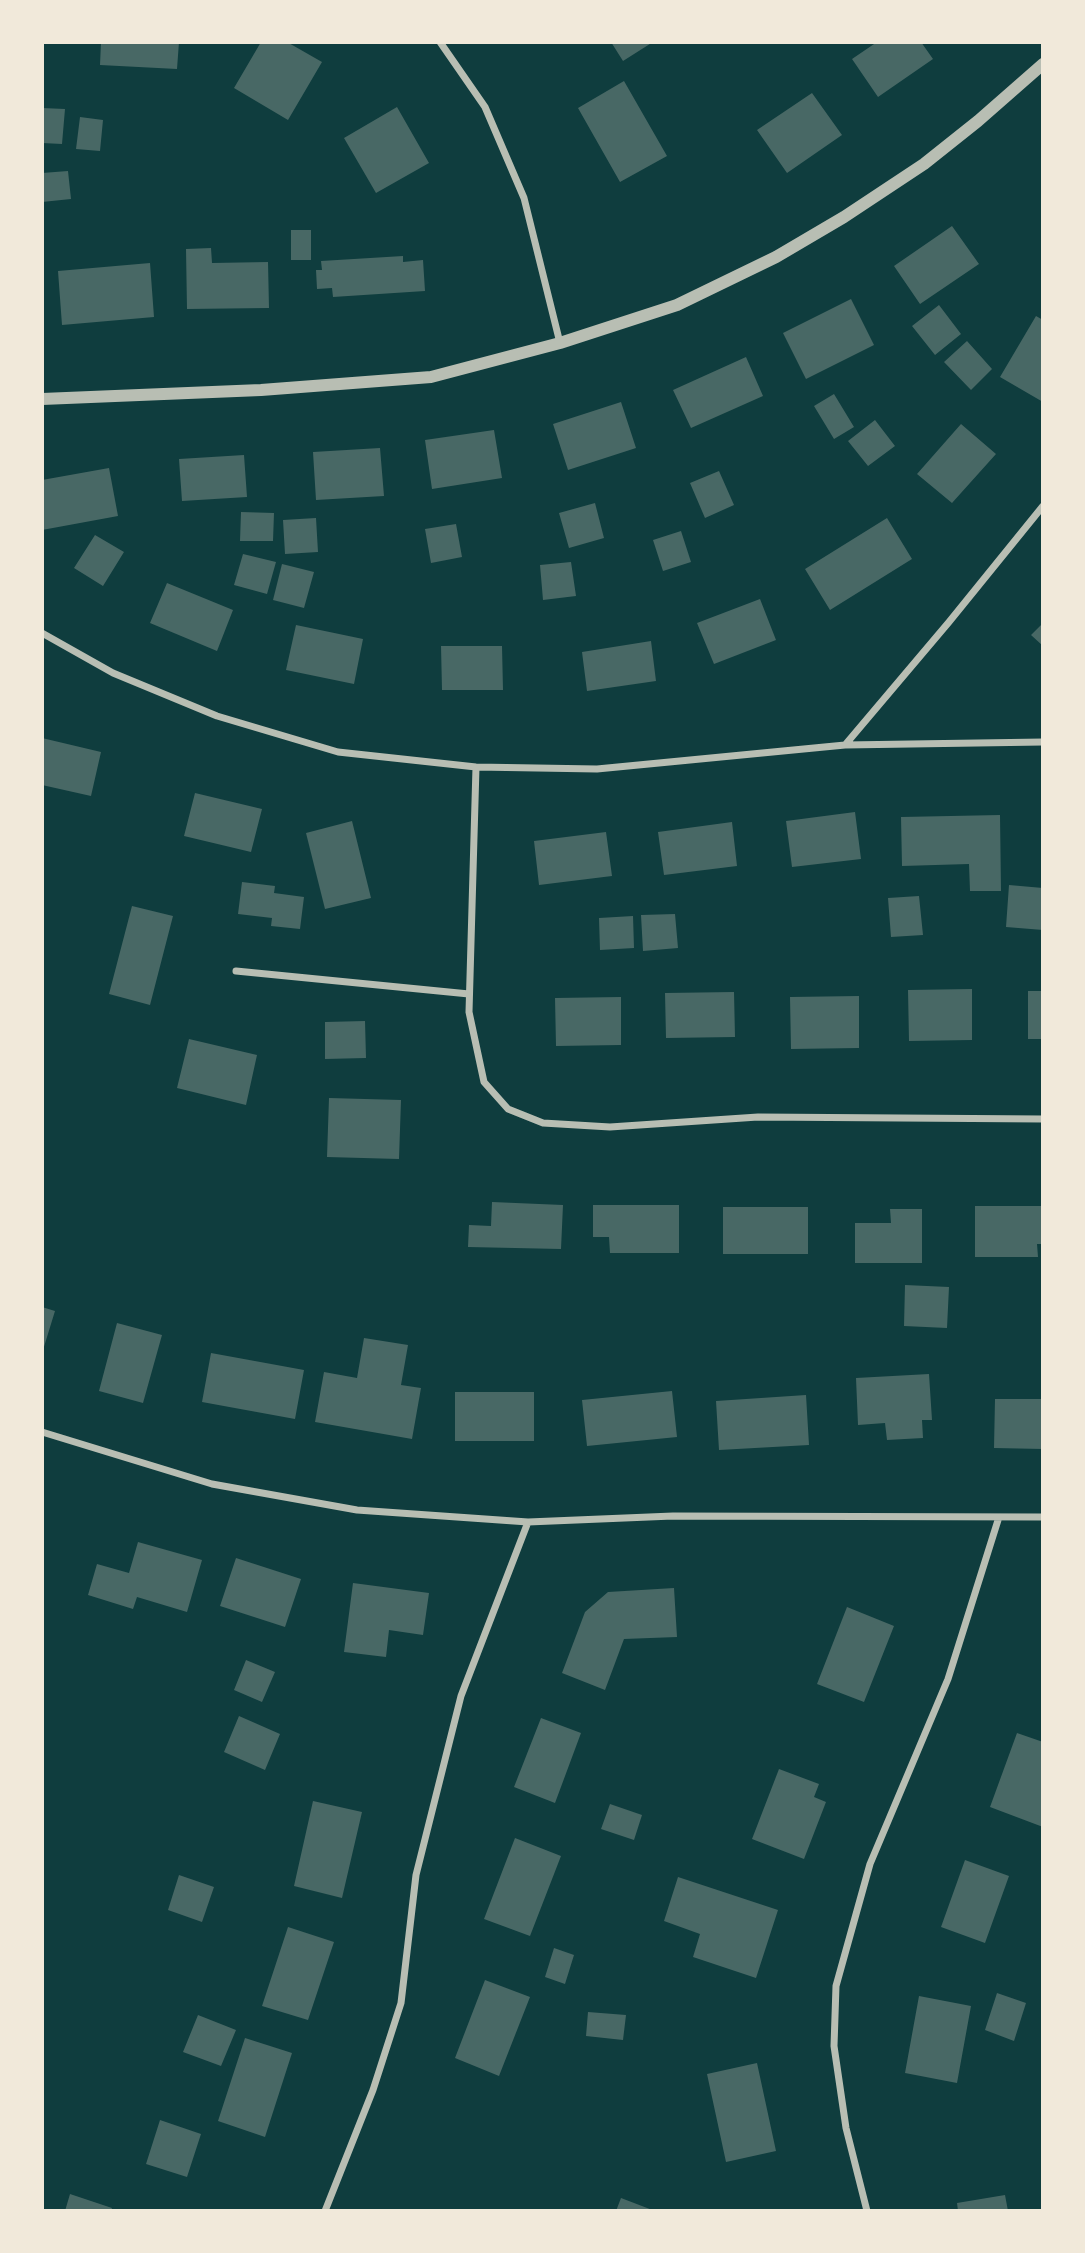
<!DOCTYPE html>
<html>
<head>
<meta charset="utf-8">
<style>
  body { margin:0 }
  #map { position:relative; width:1085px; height:2253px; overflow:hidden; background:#0f3d3e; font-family:Inter,sans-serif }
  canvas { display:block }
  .frame { position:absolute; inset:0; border:44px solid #f1e9da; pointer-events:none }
</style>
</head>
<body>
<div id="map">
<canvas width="1085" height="2253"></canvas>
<div class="frame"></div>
</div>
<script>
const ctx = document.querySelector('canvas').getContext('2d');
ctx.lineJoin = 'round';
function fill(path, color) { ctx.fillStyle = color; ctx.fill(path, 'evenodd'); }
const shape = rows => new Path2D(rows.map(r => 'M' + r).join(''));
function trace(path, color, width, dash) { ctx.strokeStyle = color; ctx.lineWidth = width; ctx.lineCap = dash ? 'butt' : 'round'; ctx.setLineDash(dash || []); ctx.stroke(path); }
fill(shape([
  [101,42,179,42,177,69,100,65],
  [261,42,287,42,322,62,288,120,234,88],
  [611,42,653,42,623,61],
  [877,42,921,42,933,59,878,97,852,59],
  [624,81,667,156,620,182,578,108],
  [812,93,842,135,787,173,757,130],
  [397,107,429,163,376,193,344,138],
  [42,108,65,109,62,144,42,143],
  [80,117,103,120,100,151,76,149],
  [68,171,71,199,42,202,42,173],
  [952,226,979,264,920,304,894,266],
  [291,230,311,230,311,260,291,260],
  [211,248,212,263,268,262,269,308,187,309,186,249],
  [403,256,403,262,423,260,425,291,333,297,332,288,317,289,316,270,322,270,321,261],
  [150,263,154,317,62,325,58,271],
  [851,299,874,345,806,379,783,333],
  [939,305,961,334,935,355,912,326],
  [1036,316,1043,320,1043,402,1000,377],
  [967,341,992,369,971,390,944,362],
  [746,357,763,396,691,428,673,390],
  [834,394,854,427,834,439,814,406],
  [621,402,636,448,568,470,553,424],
  [875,420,895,446,868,466,848,441],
  [961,424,996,454,952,503,917,474],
  [494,430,502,478,432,489,425,440],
  [380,448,384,496,316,500,313,452],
  [244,455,247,497,182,501,179,459],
  [109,468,118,516,42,530,42,480],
  [719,471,734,505,705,518,690,483],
  [595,503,604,538,569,548,559,513],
  [241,512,274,513,273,541,240,541],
  [316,518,318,552,285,554,283,520],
  [887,518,912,559,830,610,805,569],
  [456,524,462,557,431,563,425,529],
  [681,531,691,562,663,571,653,540],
  [95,535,124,552,103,586,74,568],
  [243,554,276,562,267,594,234,585],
  [571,562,576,596,543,600,540,565],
  [282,564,314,572,304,608,273,600],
  [167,583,233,610,217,651,150,623],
  [760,599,776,640,714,664,697,623],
  [1043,623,1043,646,1031,635],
  [296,625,363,639,354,684,286,670],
  [651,641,656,681,587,691,582,652],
  [441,646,502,646,503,690,442,690],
  [42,738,101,752,91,796,42,785],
  [195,793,262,809,251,852,184,836],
  [855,812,861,859,792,867,786,821],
  [1000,815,1001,891,970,891,969,864,902,866,901,817],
  [352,821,371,898,325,909,306,833],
  [732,822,737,866,664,875,658,832],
  [606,832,612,876,539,885,534,841],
  [242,882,275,886,274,893,304,897,300,929,271,926,272,918,238,914],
  [1009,885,1043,888,1043,930,1006,927],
  [919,896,923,935,891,937,888,898],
  [132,906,173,916,150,1005,109,994],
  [675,914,678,948,643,951,641,915],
  [633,916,634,948,600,950,599,918],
  [972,989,972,1040,909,1041,908,990],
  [1028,991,1043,991,1043,1039,1028,1039],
  [734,992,735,1037,666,1038,665,993],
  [859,996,859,1048,791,1049,790,997],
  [621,997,621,1045,556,1046,555,998],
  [365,1021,366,1058,325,1059,325,1022],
  [189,1039,257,1055,246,1105,177,1088],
  [329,1098,401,1100,399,1159,327,1157],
  [492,1202,563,1205,561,1249,468,1247,469,1225,491,1226],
  [593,1205,679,1205,679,1253,610,1253,609,1237,593,1237],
  [975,1206,1043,1206,1043,1244,1037,1244,1038,1257,975,1257],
  [723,1207,808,1207,808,1254,723,1254],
  [890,1209,922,1209,922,1263,855,1263,855,1223,891,1223],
  [905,1285,949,1287,947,1328,904,1326],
  [42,1307,55,1311,43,1350,42,1350],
  [117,1323,162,1335,143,1403,99,1391],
  [364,1338,408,1345,401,1385,421,1388,412,1439,315,1422,324,1372,357,1378],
  [211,1353,304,1370,295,1419,202,1402],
  [929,1374,932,1420,922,1420,923,1438,887,1440,885,1423,858,1425,856,1378],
  [672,1391,677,1437,587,1446,582,1400],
  [455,1392,534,1392,534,1441,455,1441],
  [806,1395,809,1445,719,1450,716,1401],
  [995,1399,1043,1399,1043,1449,994,1448],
  [138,1542,202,1560,187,1612,137,1597,133,1609,88,1595,97,1564,129,1573],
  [236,1558,301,1579,285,1627,220,1606],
  [353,1583,429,1593,423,1635,389,1630,386,1657,344,1652],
  [674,1588,677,1637,624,1639,605,1690,562,1673,585,1612,608,1592],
  [847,1607,894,1626,864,1702,817,1684],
  [246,1660,275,1672,262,1702,234,1690],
  [239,1716,280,1734,265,1770,224,1752],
  [541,1718,581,1733,555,1803,514,1787],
  [1017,1733,1043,1742,1043,1827,990,1807],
  [779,1769,819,1784,814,1797,826,1802,804,1859,752,1839],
  [313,1801,362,1812,342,1898,294,1886],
  [610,1804,642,1815,634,1840,601,1829],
  [515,1838,561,1856,530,1936,484,1919],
  [965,1860,1009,1876,985,1943,941,1927],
  [179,1875,214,1887,202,1922,168,1910],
  [678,1877,778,1910,756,1978,693,1957,700,1934,664,1921],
  [288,1927,334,1942,308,2020,262,2006],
  [554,1948,574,1955,565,1984,545,1977],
  [485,1980,530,1997,499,2076,455,2058],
  [997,1993,1026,2003,1014,2041,985,2030],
  [919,1996,971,2006,957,2083,905,2073],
  [588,2012,626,2015,623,2040,586,2036],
  [198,2015,236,2030,221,2066,183,2052],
  [245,2038,292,2053,265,2137,218,2121],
  [757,2063,776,2151,726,2162,707,2074],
  [160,2120,201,2134,187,2177,146,2164],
  [70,2194,112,2208,111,2211,65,2211],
  [1005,2195,1008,2211,958,2211,957,2203],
  [621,2198,655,2211,616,2211]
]), '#486865');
trace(shape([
  [440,42,485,107,524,198,560,343],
  [42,633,113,673,217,716,338,752,476,767,597,769,845,745,949,622,1043,506],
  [845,745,1043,742],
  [476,767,469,1012,484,1082,508,1109,543,1123,610,1127,758,1117,1043,1119],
  [236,971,469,994],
  [42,1432,212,1484,357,1510,528,1522,673,1516,1043,1517],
  [325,2211,373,2090,401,2003,416,1875,461,1696,528,1522],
  [867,2211,846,2128,834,2046,836,1986,870,1864,948,1679,999,1517]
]), '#b8beb3', 7);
trace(shape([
  [42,399,261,390,431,377,560,343,677,305,776,257,844,217,924,164,978,121,1043,64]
]), '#b8beb3', 12);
</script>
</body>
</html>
